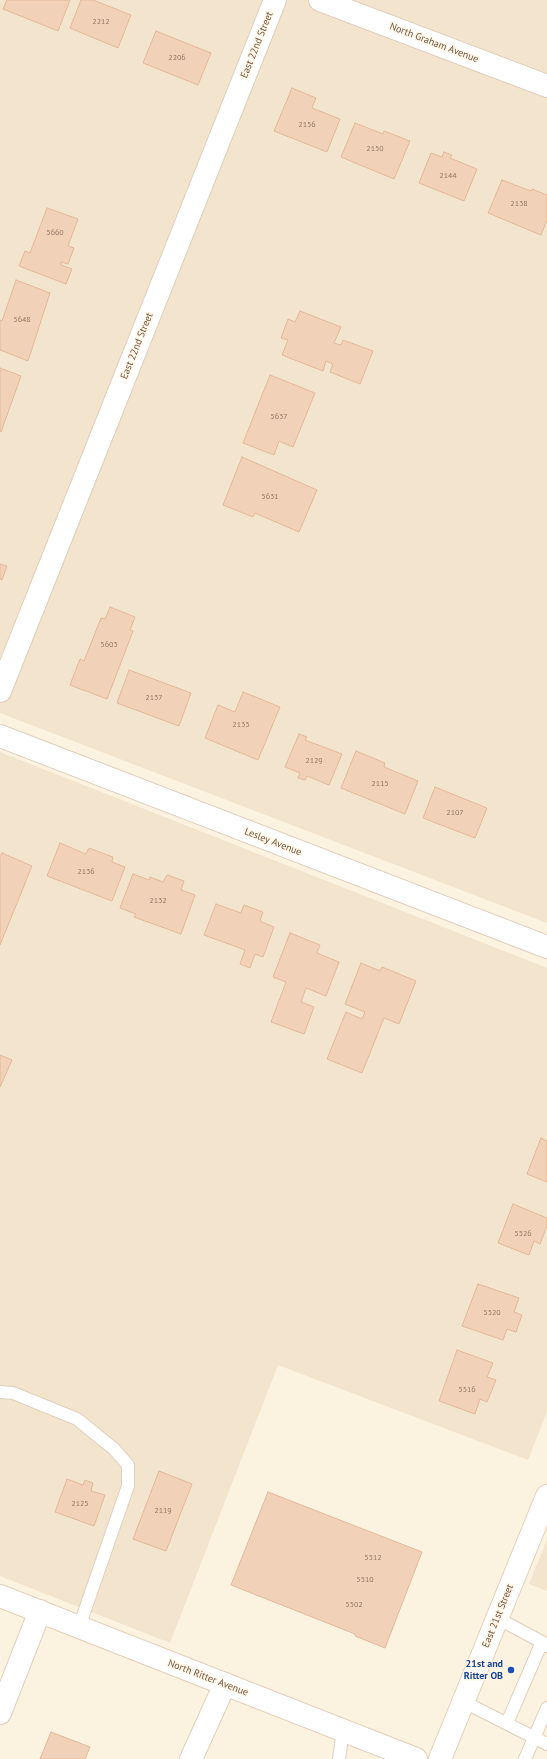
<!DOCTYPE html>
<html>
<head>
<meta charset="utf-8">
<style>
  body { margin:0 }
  canvas { display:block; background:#fcf2e0 }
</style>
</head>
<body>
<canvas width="547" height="1759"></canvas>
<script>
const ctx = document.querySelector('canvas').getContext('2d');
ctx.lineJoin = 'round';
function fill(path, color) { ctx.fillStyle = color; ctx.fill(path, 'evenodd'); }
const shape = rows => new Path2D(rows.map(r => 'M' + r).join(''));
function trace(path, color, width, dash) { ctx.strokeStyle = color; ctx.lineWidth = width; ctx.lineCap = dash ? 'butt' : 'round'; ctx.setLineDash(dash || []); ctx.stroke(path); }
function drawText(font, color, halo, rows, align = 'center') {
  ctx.font = font + ' "PT Sans",sans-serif'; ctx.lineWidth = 3; ctx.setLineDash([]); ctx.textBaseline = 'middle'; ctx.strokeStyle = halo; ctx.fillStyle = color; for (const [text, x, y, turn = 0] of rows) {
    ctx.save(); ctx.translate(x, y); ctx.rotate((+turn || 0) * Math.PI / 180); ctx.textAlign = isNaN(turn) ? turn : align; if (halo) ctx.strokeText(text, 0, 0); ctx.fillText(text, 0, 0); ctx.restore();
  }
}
fill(shape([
  [0,0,547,0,547,923,0,713],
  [0,752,547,968,547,1412,528,1460,278,1365,170,1643,0,1576],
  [547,1540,547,1591,529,1584]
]), '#f3e4ce');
const building = shape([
  [7,0,70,0,58,31,3,9,7,0],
  [81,0,93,0,131,15,118,48,70,28,81,0],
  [156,31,211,53,198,85,143,63,156,31],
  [292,88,316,98,312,108,340,119,327,152,274,131,292,88],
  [355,123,383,134,384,131,410,141,394,179,341,157,355,123],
  [444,152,452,155,450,158,477,169,464,201,419,183,431,153,442,157,444,152],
  [502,180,531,191,532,189,547,195,547,220,541,235,488,213,502,180],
  [47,208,78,219,68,246,74,248,68,264,61,262,61,265,72,269,66,284,19,266,25,251,30,253,47,208],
  [16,280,50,293,28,361,0,350,0,320,2,321,16,280],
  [300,311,341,327,334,343,341,345,343,340,373,351,360,384,330,372,333,364,326,361,323,371,282,355,288,340,281,338,288,319,295,322,300,311],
  [0,368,21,376,1,432,0,431,0,368],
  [270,375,315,393,293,447,279,441,274,455,243,443,270,375],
  [242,457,317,490,299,532,255,513,253,517,223,505,242,457],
  [0,564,7,566,2,580,0,579,0,564],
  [110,607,135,617,130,630,133,631,107,699,70,685,80,659,84,661,101,618,105,619,110,607],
  [129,670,191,693,179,726,117,703,129,670],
  [243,692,280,707,258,760,205,738,218,705,235,712,243,692],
  [299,734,307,737,305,740,342,754,329,785,307,776,305,780,298,778,300,773,285,767,299,734],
  [356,751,385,763,384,767,418,781,405,814,341,788,356,751],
  [435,787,487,808,475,838,423,818,435,787],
  [60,843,86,854,89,848,113,857,112,862,125,867,112,901,47,876,60,843],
  [2,853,32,866,0,945,0,857,2,853],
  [133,874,149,880,150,877,163,882,167,875,184,881,181,890,195,895,181,934,134,917,136,914,120,908,133,874],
  [216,904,241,913,244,905,263,912,260,921,274,927,263,957,255,954,250,968,240,964,245,950,204,935,216,904],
  [290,933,320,945,317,953,339,962,326,996,306,988,301,1002,314,1007,304,1034,271,1022,286,982,273,977,290,933],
  [361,963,380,971,382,967,416,981,399,1024,384,1018,362,1073,327,1059,346,1012,362,1019,365,1012,345,1004,361,963],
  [0,1055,12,1060,0,1087,0,1055],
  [541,1138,547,1141,547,1182,527,1174,541,1138],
  [513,1204,547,1218,547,1226,540,1244,534,1241,529,1255,498,1243,513,1204],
  [478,1284,519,1298,514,1312,522,1315,516,1332,507,1329,503,1340,462,1326,478,1284],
  [457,1350,493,1363,487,1377,496,1380,487,1402,480,1399,475,1414,439,1401,457,1350],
  [159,1471,192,1484,166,1551,133,1539,159,1471],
  [67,1479,83,1485,85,1480,93,1483,91,1491,105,1495,94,1526,55,1512,67,1479],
  [268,1492,422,1552,385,1648,355,1636,355,1634,231,1585,268,1492],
  [51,1732,90,1747,85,1759,40,1759,51,1732]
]);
fill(building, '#f1d1b8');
trace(building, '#e3b998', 1);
const lane = shape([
  [0,1392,13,1393,77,1419,114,1449,128,1465,128,1486,79,1627],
  [497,1618,542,1642,547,1646],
  [464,1702,547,1744],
  [507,1723,542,1642],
  [339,1759,343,1731],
  [525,1759,547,1708]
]);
const street = shape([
  [320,0,547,86],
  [0,691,275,0],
  [0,736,547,947],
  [0,1713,40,1611],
  [191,1759,225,1684]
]);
const secondary = shape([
  [0,1596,416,1759],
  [440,1759,547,1496]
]);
trace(lane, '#dfcfbc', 14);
trace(street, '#dfcfbc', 24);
trace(secondary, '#e4d0ba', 24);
trace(lane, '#fff', 12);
trace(street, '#fff', 22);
trace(secondary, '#fff', 22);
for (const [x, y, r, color] of [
  [511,1670,4,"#1a4fb4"]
]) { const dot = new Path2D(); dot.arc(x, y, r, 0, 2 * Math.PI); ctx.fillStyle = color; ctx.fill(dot); trace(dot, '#fff6e6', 1.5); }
drawText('8px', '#927764', null, [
  ["2212",101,22],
  ["2206",177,58],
  ["2156",307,125],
  ["2150",375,149],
  ["2144",448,176],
  ["2138",519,204],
  ["5660",55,233],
  ["5648",22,320],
  ["5637",279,417],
  ["5631",270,497],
  ["5603",109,645],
  ["2137",154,698],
  ["2133",241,725],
  ["2129",314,761],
  ["2115",380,784],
  ["2107",455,813],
  ["2136",86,872],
  ["2132",158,901],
  ["5526",523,1234],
  ["5520",492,1313],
  ["5516",467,1390],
  ["2125",80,1504],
  ["2119",163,1511],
  ["5512",373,1558],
  ["5510",365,1580],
  ["5502",354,1605]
]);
drawText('10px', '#725948', '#fff6e6', [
  ["North Graham Avenue",434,43,21],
  ["East 22nd Street",257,45,-68],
  ["East 22nd Street",137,346,-68],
  ["Lesley Avenue",273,842,21],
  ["East 21st Street",498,1616,-68],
  ["North Ritter Avenue",208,1678,21]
]);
drawText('bold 10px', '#164399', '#fff6e6', [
  ["21st and",503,1664],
  ["Ritter OB",503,1676]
], 'right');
</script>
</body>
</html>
